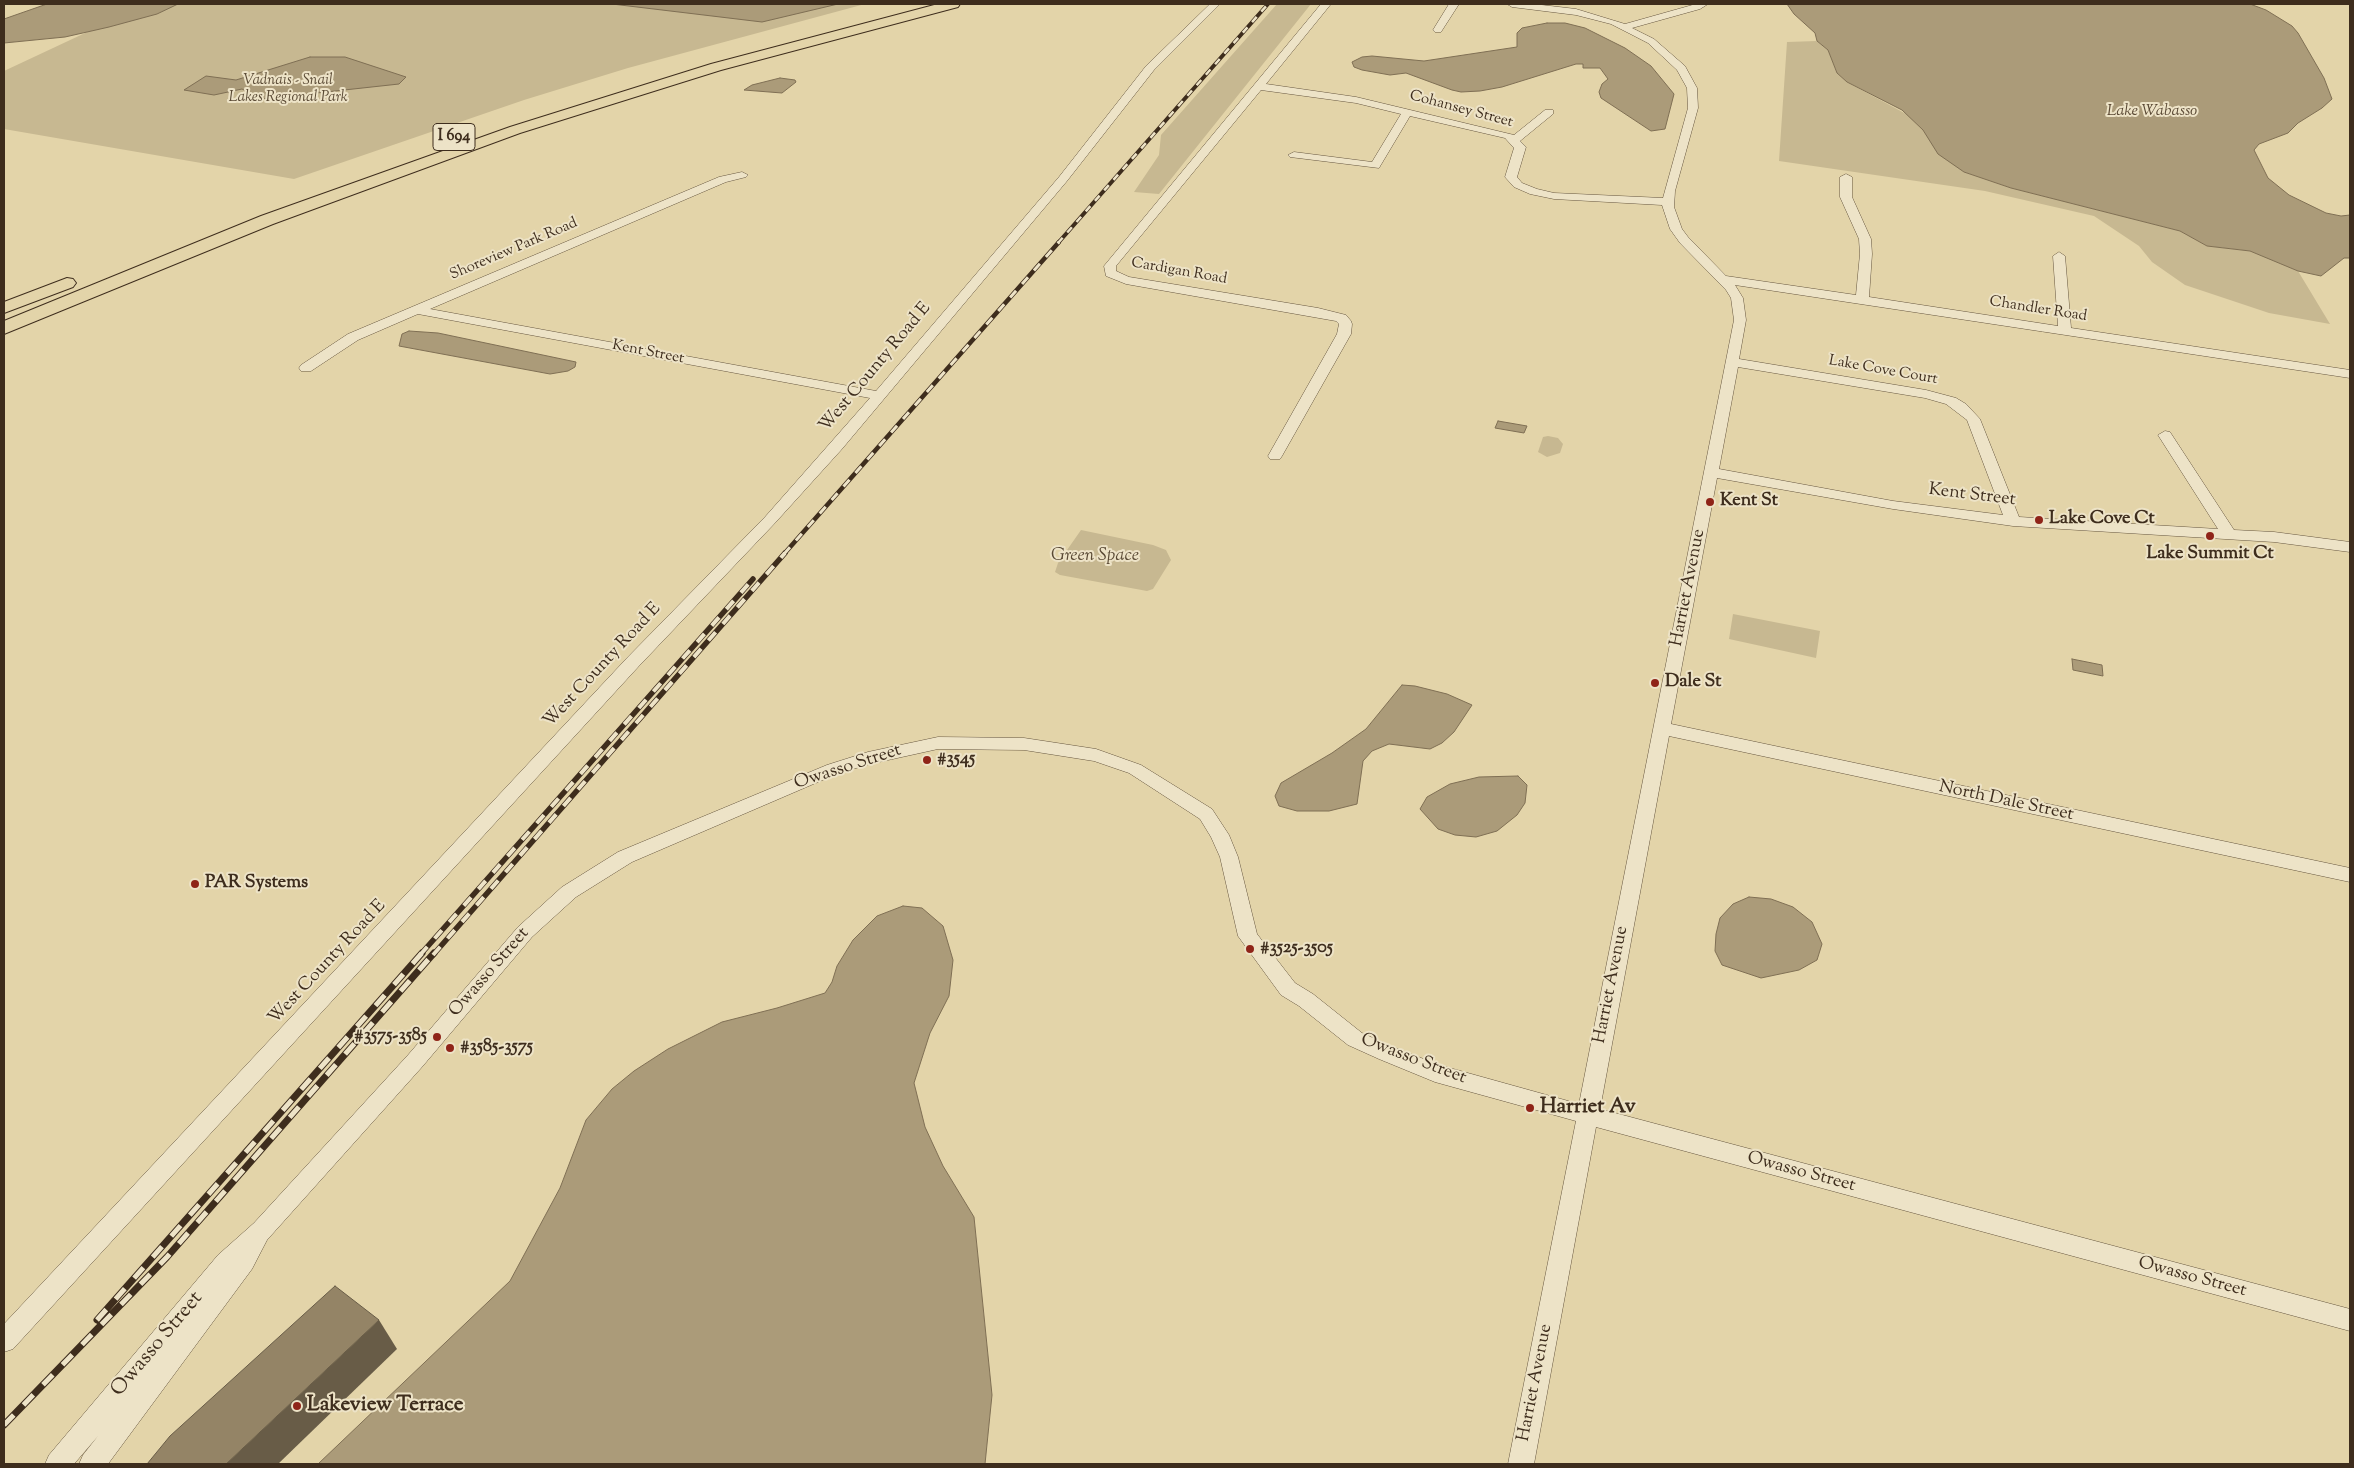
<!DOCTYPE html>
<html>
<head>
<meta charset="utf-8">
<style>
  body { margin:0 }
  #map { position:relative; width:2354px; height:1468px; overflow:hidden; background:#e3d4a9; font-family:"Sorts Mill Goudy",serif }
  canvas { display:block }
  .frame { position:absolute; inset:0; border:5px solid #3e2d1d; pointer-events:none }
</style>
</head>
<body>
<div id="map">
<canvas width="2354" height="1468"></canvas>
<div class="frame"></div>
</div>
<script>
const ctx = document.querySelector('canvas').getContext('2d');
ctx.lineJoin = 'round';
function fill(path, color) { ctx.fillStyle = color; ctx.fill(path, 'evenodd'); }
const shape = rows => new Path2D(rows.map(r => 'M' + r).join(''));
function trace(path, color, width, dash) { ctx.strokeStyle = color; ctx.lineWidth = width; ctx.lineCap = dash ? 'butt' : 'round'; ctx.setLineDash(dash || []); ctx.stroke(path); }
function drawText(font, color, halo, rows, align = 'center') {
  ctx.font = font + ' "Sorts Mill Goudy",serif'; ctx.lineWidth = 4; ctx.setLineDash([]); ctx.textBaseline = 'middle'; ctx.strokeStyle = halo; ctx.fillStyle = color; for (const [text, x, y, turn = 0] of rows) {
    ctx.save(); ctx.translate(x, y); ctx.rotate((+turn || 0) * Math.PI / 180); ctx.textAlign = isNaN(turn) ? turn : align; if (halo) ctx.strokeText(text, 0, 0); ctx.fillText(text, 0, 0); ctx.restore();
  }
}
fill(shape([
  [147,4,865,4,628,68,524,100,294,179,4,129,4,71],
  [1277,4,1311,4,1159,194,1134,192,1159,155,1161,135],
  [1817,41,1828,50,1837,73,1847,82,1908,115,1964,172,2011,188,2180,231,2207,246,2250,251,2275,261,2298,271,2330,324,2269,313,2185,285,2152,262,2139,246,2094,216,1985,191,1779,161,1787,42],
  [1548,436,1558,438,1563,444,1560,453,1547,457,1538,452,1543,437],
  [1081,530,1153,545,1166,550,1171,560,1153,589,1147,591,1060,575,1055,572,1058,563],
  [1733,614,1820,631,1816,658,1729,639]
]), '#c7b891');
const water = shape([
  [47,4,178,4,157,14,109,27,65,37,4,43,4,19,47,4],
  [612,4,838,4,762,22,612,4],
  [1787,4,2250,4,2266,10,2292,26,2298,33,2324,78,2332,99,2322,108,2298,123,2288,133,2259,144,2254,150,2268,178,2289,195,2326,213,2341,216,2350,215,2350,258,2344,258,2321,276,2298,271,2250,251,2207,246,2180,231,2011,188,1964,172,1938,154,1923,130,1902,110,1847,82,1837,73,1828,50,1817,41,1815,33,1794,14,1787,4],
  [1547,23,1565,23,1585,28,1625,48,1651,66,1674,94,1665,129,1651,131,1601,98,1599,92,1602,84,1608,79,1600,68,1583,68,1583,64,1576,64,1502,87,1480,91,1461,92,1452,90,1406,73,1390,75,1362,70,1354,67,1352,62,1362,57,1372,56,1424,61,1517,47,1517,33,1522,28,1547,23],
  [310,57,345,57,406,77,399,84,262,99,242,89,214,95,184,90,206,76,236,80,310,57],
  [780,78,795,80,796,82,782,93,744,90,752,85,780,78],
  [409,331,438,333,576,362,575,367,568,371,550,374,399,346,402,334,409,331],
  [1498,421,1527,426,1524,433,1495,428,1498,421],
  [2072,659,2102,665,2103,676,2073,670,2072,659],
  [1402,685,1415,686,1447,694,1472,705,1454,732,1442,743,1430,749,1389,744,1372,751,1363,761,1357,804,1329,811,1297,811,1279,806,1275,796,1281,783,1332,753,1366,729,1402,685],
  [1518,776,1527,785,1525,803,1517,815,1497,831,1476,837,1455,835,1438,829,1420,809,1427,797,1450,784,1479,777,1518,776],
  [1749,897,1771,899,1793,907,1812,922,1822,944,1817,960,1799,970,1761,978,1722,965,1715,951,1716,934,1720,918,1733,904,1749,897],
  [903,906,922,908,943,926,953,960,949,996,930,1033,914,1083,925,1127,943,1166,974,1217,992,1395,985,1464,318,1464,510,1281,560,1188,586,1120,612,1089,634,1071,668,1049,722,1022,777,1008,825,993,832,982,837,966,853,940,877,916,903,906]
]);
fill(water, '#ab9b79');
trace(water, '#7f6f54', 1);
const minor = shape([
  [1210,4,1220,4,1154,70,1067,181,842,449,775,523,639,666,13,1349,4,1352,4,1324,627,658,765,517,870,398,418,314,358,340,311,371,301,371,299,368,301,365,348,334,719,177,742,172,748,175,746,177,726,182,430,309,876,391,1059,177,1146,66,1210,4],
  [1321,4,1331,4,1266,84,1356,97,1514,135,1545,110,1553,110,1553,114,1520,141,1526,147,1517,177,1522,183,1537,189,1554,193,1663,198,1688,108,1687,88,1677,70,1648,43,1611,24,1576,15,1512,7,1507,4,1533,4,1576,9,1625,24,1696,4,1708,4,1700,9,1632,28,1654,39,1685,66,1697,88,1698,108,1675,191,1674,207,1682,229,1688,237,1726,276,1856,295,1860,254,1859,239,1840,197,1840,177,1846,174,1852,177,1852,197,1871,239,1872,254,1869,297,2058,326,2053,256,2059,252,2065,256,2071,328,2350,370,2350,378,1735,285,1743,298,1746,320,1739,359,1926,390,1956,398,1966,404,1980,419,2019,517,2218,529,2158,435,2165,431,2170,432,2234,530,2274,532,2350,542,2350,552,2274,542,2013,526,1893,509,1717,478,1671,724,2350,868,2350,882,1669,736,1600,1109,2350,1309,2350,1331,1596,1127,1534,1464,1508,1464,1576,1121,1435,1082,1379,1059,1348,1045,1299,1006,1281,995,1238,936,1220,857,1211,837,1200,819,1129,773,1094,761,1024,750,938,749,870,764,839,773,632,862,576,897,532,937,422,1067,267,1240,252,1269,108,1464,79,1464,83,1455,98,1436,74,1464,45,1464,49,1455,218,1255,254,1223,408,1055,518,927,562,887,618,852,827,765,868,752,938,737,1024,738,1096,749,1141,765,1212,809,1229,835,1238,857,1257,934,1295,983,1313,994,1362,1033,1393,1047,1439,1065,1579,1104,1734,320,1731,298,1726,290,1680,243,1670,229,1662,205,1554,199,1530,194,1514,187,1505,177,1514,148,1505,138,1410,116,1379,168,1290,157,1288,155,1294,152,1372,162,1401,114,1356,103,1261,90,1116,266,1116,271,1129,277,1318,308,1346,315,1351,321,1352,324,1351,334,1282,456,1280,459,1270,459,1268,456,1337,334,1339,324,1336,321,1126,284,1106,276,1104,266,1321,4],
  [1738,367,1925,398,1946,404,1967,420,2003,515,1893,501,1719,469,1738,367],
  [1449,4,1459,4,1441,32,1435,32,1433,30,1449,4]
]);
const highway = shape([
  [938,4,960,4,958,7,721,70,520,133,273,224,4,334,4,321,261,216,510,127,711,64,938,4],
  [67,278,73,279,76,283,73,287,4,313,4,302,67,278]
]);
trace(minor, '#675740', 1);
trace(highway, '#3e2d1d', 2);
fill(minor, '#ede3c7');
fill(highway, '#e3d4a9');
const railFar3 = shape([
  [1058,243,1268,4]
]);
const railFar2 = shape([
  [784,554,1059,242]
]);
const railFar1 = shape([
  [420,955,753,579],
  [433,955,785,553]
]);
const rail = shape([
  [97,1320,422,953],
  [4,1425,167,1257,434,953]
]);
trace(railFar3, '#3e2d1d', 4);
trace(railFar2, '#3e2d1d', 4.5);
trace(railFar1, '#3e2d1d', 5.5);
trace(rail, '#3e2d1d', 7);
trace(railFar3, '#ede3c7', 2.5, [7]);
trace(railFar2, '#ede3c7', 3, [9]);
trace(railFar1, '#ede3c7', 4, [11]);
trace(rail, '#ede3c7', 5, [14]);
fill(shape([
  [379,1320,397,1349,278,1464,226,1464]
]), '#685c47');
const building = shape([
  [335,1286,379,1320,226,1464,147,1464,170,1436,335,1286]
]);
fill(building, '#948466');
trace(building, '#685c47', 1);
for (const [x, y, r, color] of [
  [1710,502,5,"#8f2418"],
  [2039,520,5,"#8f2418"],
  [2210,536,5,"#8f2418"],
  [1655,683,5,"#8f2418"],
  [927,760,5,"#8f2418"],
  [195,884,5,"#8f2418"],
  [1250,949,5,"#8f2418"],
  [437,1037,5,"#8f2418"],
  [450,1048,5,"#8f2418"],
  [1530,1108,5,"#8f2418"],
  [297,1406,5,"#8f2418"]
]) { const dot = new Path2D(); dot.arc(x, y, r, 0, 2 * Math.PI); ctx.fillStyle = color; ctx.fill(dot); trace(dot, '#ede3c7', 2); }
drawText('italic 15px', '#594934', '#ede3c7', [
  ["Vadnais - Snail",288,81],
  ["Lakes Regional Park",288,98]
]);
drawText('15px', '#3e2d1d', '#ede3c7', [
  ["Cohansey Street",1461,110,15],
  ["Shoreview Park Road",514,250,-23],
  ["Cardigan Road",1179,272,10],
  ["Chandler Road",2038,310,9],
  ["Kent Street",648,353,11],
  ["Lake Cove Court",1883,371,10]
]);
drawText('italic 16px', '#594834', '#ede3c7', [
  ["Lake Wabasso",2152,112]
]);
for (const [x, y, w] of [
  [454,137,42]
]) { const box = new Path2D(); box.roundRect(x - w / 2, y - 13.5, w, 27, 4); ctx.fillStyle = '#ede3c7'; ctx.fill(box); trace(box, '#3e2d1d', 1); }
drawText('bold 16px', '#3e2d1d', null, [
  ["I 694",454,137]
]);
drawText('18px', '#3e2d1d', '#ede3c7', [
  ["West County Road E",876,368,-50],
  ["Kent Street",1972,496,7],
  ["Harriet Avenue",1689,588,-79],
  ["West County Road E",603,666,-47],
  ["Owasso Street",848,768,-18],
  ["North Dale Street",2006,802,12],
  ["West County Road E",328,963,-47],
  ["Owasso Street",490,973,-49],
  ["Harriet Avenue",1612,985,-79],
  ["Owasso Street",1413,1060,21],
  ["Owasso Street",1801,1173,15],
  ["Owasso Street",2192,1278,15],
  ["Harriet Avenue",1536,1383,-79]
]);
drawText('bold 18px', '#3e2d1d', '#ede3c7', [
  ["Kent St",1720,502],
  ["Lake Cove Ct",2049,520],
  ["Lake Summit Ct",2210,555,"center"],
  ["Dale St",1665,683],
  ["#3545",937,760],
  ["PAR Systems",205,884],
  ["#3525-3505",1260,949],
  ["#3575-3585",427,1037,"right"],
  ["#3585-3575",460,1048]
], 'left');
drawText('italic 18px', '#594934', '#ede3c7', [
  ["Green Space",1095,557]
]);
drawText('bold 21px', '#3e2d1d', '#ede3c7', [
  ["Harriet Av",1540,1108],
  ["Lakeview Terrace",307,1406]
], 'left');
drawText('21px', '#3e2d1d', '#ede3c7', [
  ["Owasso Street",158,1345,-50]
]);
</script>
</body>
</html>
